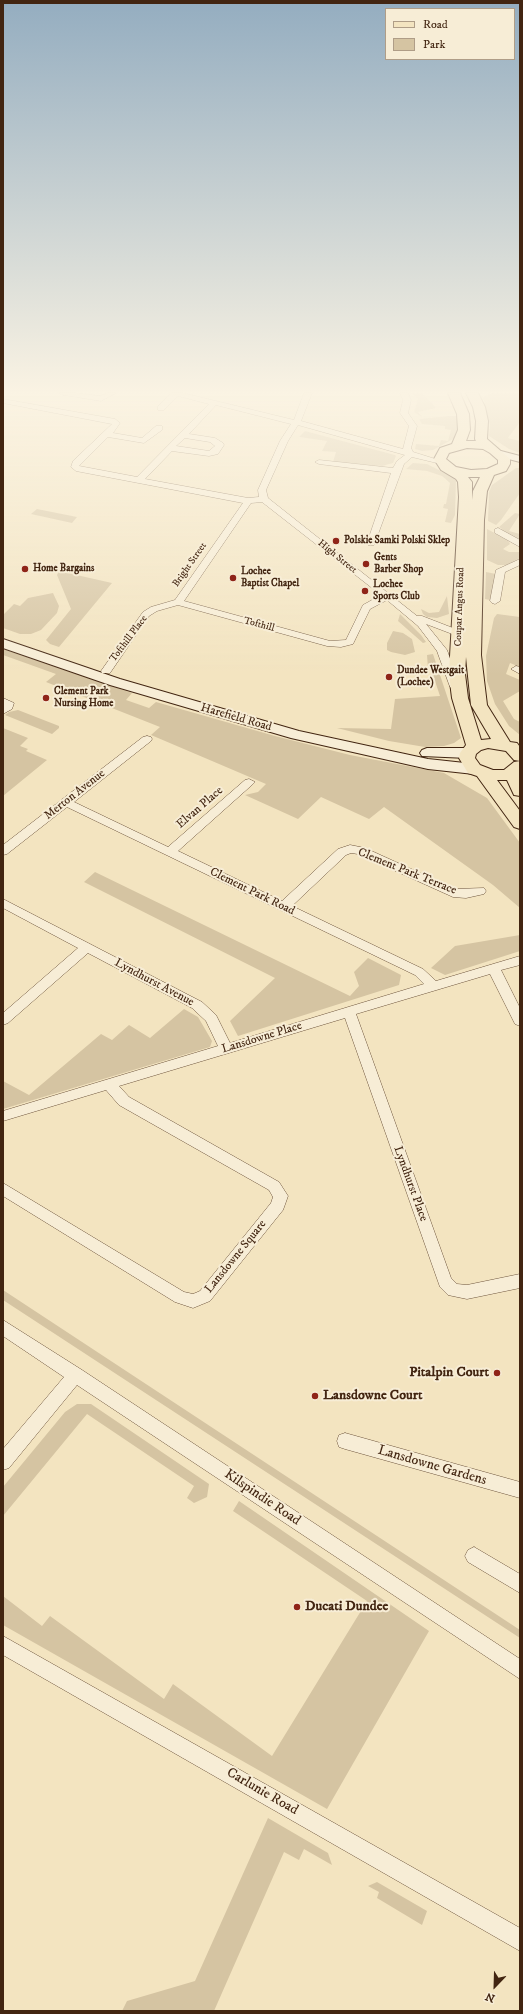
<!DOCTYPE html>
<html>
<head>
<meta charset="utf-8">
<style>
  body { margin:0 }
  #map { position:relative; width:523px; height:2014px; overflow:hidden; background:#f3e4c0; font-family:"IM FELL DW Pica",serif }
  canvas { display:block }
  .frame { position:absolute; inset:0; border:4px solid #422511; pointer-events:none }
  .legend { position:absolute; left:385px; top:8px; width:130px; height:52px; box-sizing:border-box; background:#f7edd6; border:1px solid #af9d87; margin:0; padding:5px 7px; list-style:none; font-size:12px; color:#422511 }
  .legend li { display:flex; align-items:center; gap:8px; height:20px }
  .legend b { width:20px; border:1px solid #af9d87 }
  .north { position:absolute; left:475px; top:1966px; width:40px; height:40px; -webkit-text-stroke:3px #f7edd6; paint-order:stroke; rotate:203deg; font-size:11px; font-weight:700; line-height:16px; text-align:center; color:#422511 }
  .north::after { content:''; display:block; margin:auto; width:14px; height:18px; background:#422511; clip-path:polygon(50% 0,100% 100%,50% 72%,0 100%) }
</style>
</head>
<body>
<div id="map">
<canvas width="523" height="2014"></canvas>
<div class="frame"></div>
<ul class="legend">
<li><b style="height:5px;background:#f3e4c0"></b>Road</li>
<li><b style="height:11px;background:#d5c4a2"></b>Park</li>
</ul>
<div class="north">N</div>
</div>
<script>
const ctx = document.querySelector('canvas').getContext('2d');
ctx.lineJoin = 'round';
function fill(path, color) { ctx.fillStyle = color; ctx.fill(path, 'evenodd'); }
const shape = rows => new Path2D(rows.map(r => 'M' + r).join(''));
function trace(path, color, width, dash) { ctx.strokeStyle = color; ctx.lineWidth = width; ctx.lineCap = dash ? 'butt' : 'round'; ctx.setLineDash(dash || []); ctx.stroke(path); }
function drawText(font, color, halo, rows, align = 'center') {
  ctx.font = font + ' "IM FELL DW Pica",serif'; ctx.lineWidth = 4; ctx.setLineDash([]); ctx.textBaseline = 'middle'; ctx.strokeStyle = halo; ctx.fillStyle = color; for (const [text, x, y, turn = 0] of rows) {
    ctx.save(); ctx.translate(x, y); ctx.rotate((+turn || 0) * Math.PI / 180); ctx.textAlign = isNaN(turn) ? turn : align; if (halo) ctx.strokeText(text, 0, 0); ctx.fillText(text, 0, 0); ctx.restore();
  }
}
fill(shape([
  [412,393,422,393,436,408,418,412,423,418,414,412,418,399],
  [493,393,520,393,520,422,508,438,520,441,520,453,509,449,489,436,490,425,483,397],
  [448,416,458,416,459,433,455,438,433,450,422,451,415,449,416,444,439,446,441,440,448,441,451,430,445,429,445,426,422,424,419,419],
  [305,431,395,455,396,456,393,463,382,466,333,462,336,452,322,451,327,441,299,437],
  [413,463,427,464,453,477,456,481,455,515,451,523,445,522,448,509,443,508,444,504,446,504,450,483,442,476,427,471,406,469],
  [516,468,520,468,520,493,501,520,496,525,488,521,489,492,492,485],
  [37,509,77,517,72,523,31,514],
  [515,513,520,514,509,531,520,534,520,541,501,530,502,529,499,527],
  [487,529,508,540,510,544,503,549,509,552,520,552,520,558,507,565,498,565,487,560],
  [59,571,112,583,59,647,50,644,46,640,71,609,57,575],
  [486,572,496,574,490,600,485,599],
  [53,593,59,606,57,613,41,630,31,634,20,634,3,628,3,615,14,604,20,606,28,598],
  [447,596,449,614,437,618,427,617,423,614,421,609,429,613,439,612],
  [400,614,421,635,426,642,423,643,398,621],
  [497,614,520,617,520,667,510,663,506,674,520,680,520,691,503,701,514,719,520,722,520,735,509,726,495,704,487,681,486,656,494,618],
  [393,631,403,633,412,639,415,652,405,655,391,652,387,650,387,643],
  [3,649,132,693,126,700,149,708,156,702,275,736,350,755,444,773,487,798,520,843,520,908,493,885,384,807,369,819,321,797,298,819,245,795,258,792,266,784,151,735,160,727,46,682,56,674,3,655],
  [433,654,461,738,454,743,444,746,425,747,389,741,337,728,391,729,395,699,440,696,431,669,428,669,427,655],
  [18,710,59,726,59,728,52,734,5,715,9,712],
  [3,728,28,738,20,746,28,749,26,751,47,760,3,796],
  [95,872,350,996,359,986,354,972,368,958,401,975,399,985,238,1036,230,1021,275,978,84,882],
  [520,935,520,951,445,975,431,968,455,946],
  [184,1009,198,1017,212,1041,210,1047,3,1109,3,1081,29,1095,101,1034,112,1040,129,1025,150,1038],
  [3,1290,520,1630,520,1638,3,1300],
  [77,1404,91,1404,209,1484,207,1497,194,1503,187,1498,194,1486,87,1414,3,1516,3,1487,65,1412],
  [239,1501,429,1631,327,1809,3,1625,3,1596,42,1626,50,1616,164,1699,173,1684,272,1756,367,1601,233,1511],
  [268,1818,328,1853,332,1865,304,1849,299,1860,284,1852,214,2011,122,2011,127,2001,195,1981],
  [377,1882,427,1911,422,1925,377,1898,379,1892,368,1886]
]), '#d5c4a2');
const street = shape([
  [59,393,76,393,100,396,107,393,116,393,101,401,63,395,59,393],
  [171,393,183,393,294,420,304,393,312,393,301,421,403,449,409,426,400,413,403,400,400,393,408,393,411,400,408,413,417,426,411,448,413,452,445,462,441,464,412,457,404,464,374,545,368,545,367,543,391,473,319,464,315,462,319,460,393,468,397,461,405,455,298,425,288,441,266,490,268,498,417,616,422,616,471,635,473,637,471,639,468,640,426,624,447,650,460,687,459,689,455,690,450,687,437,651,418,626,387,600,370,609,353,644,341,647,327,646,178,605,157,611,149,616,110,673,102,673,101,671,143,612,151,607,175,600,243,503,76,471,71,467,73,461,112,424,3,403,3,399,115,419,120,423,113,433,142,438,156,426,162,426,162,430,144,443,108,437,79,466,137,477,209,404,178,396,164,410,158,410,158,406,171,393],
  [216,405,291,424,280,441,258,490,259,497,248,498,145,479,172,451,209,456,218,454,224,445,223,443,215,438,189,434,216,405],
  [185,438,210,442,215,446,209,451,176,446,185,438],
  [262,502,381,595,363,605,346,640,330,641,184,601,251,503,262,502],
  [498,528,520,540,520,547,495,533,495,529,498,528],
  [520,559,520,565,505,572,500,601,495,604,492,603,490,601,496,570,520,559],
  [516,666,520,667,520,674,511,669,516,666],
  [3,698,14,703,12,709,3,714,3,698],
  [147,736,151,737,152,739,151,741,74,802,168,847,245,780,249,779,255,782,253,784,178,851,282,901,338,849,350,845,365,848,455,889,484,888,486,891,484,894,466,898,453,897,358,854,351,853,346,855,292,906,423,969,436,981,520,956,520,965,501,970,520,1008,520,1026,515,1024,490,974,356,1014,451,1278,457,1284,467,1285,520,1274,520,1288,467,1299,448,1295,440,1287,345,1018,119,1086,129,1097,279,1182,288,1196,283,1210,210,1301,193,1308,175,1302,3,1196,3,1183,184,1292,193,1294,200,1291,271,1203,273,1197,269,1190,119,1105,106,1090,3,1121,3,1111,218,1046,206,1021,192,1008,88,953,8,1023,3,1025,3,1013,78,948,3,908,3,899,202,1002,216,1015,230,1043,424,984,415,975,67,807,7,854,3,855,3,845,143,737,147,736],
  [3,1320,82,1370,520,1659,520,1679,77,1385,9,1468,3,1470,3,1449,64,1377,3,1336,3,1320],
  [345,1433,520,1482,520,1498,345,1449,339,1447,337,1441,339,1435,345,1433],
  [474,1547,520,1574,520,1593,468,1562,465,1556,468,1550,474,1547],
  [3,1636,520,1928,520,1951,3,1655,3,1636]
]);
const secondary = shape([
  [501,451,520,456,520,462,497,456,495,454,501,451],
  [3,639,120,679,299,731,428,759,474,764,479,766,482,769,479,772,474,774,428,769,291,738,110,685,3,648,3,639],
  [427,748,468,748,473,750,475,753,473,756,468,758,422,756,420,753,422,750,427,748]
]);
const primary = shape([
  [448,393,460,393,469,414,470,430,466,441,476,441,475,439,476,421,473,407,466,393,478,393,485,407,488,421,487,439,510,459,510,464,506,471,494,475,487,491,484,520,481,655,487,705,510,742,517,743,520,747,520,796,514,795,507,780,497,780,520,811,520,829,514,827,477,776,468,773,459,758,460,753,466,745,452,698,449,674,459,497,458,482,456,479,441,470,434,459,440,448,452,444,458,430,457,414,448,393],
  [467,448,483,449,490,453,498,460,498,464,487,469,471,470,456,467,446,459,449,453,467,448],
  [468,477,480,477,473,491,472,500,472,482,468,477],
  [466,657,471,705,491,739,481,740,468,698,465,674,466,657],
  [488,748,506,751,514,760,520,761,514,762,504,770,493,770,480,765,475,758,476,754,481,750,488,748]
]);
trace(street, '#6e553d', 1);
trace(secondary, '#422511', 2);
trace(primary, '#422511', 2);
fill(street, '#f7edd6');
fill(secondary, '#f7edd6');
fill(primary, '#f3e4c0');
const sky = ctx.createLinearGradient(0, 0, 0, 675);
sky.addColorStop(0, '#94adc0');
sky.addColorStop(0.58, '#faf3e3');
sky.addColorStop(1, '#faf3e300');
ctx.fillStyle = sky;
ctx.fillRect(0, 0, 523, 675);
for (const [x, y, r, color] of [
  [336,541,4,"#8f2418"],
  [366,564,4,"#8f2418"],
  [25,569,4,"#8f2418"],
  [233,578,4,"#8f2418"],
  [365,591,4,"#8f2418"],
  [389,677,4,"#8f2418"],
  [46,698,4,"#8f2418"],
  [497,1373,4,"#8f2418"],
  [315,1396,4,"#8f2418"],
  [297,1607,4,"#8f2418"]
]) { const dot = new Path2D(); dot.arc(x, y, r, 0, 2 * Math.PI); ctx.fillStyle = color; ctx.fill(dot); trace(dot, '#f7edd6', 1.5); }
drawText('bold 10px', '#422511', '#f7edd6', [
  ["Polskie Samki Polski Sklep",344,541],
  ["Gents",374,558],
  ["Barber Shop",374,570],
  ["Home Bargains",33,569],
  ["Lochee",241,572],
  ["Baptist Chapel",241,584],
  ["Lochee",373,585],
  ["Sports Club",373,597],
  ["Dundee Westgait",397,671],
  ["(Lochee)",397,683],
  ["Clement Park",54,692],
  ["Nursing Home",54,704]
], 'left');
drawText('10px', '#422511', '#f7edd6', [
  ["High Street",337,557,39],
  ["Bright Street",190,565,-55],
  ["Coupar Angus Road",460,607,-88],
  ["Tofthill",259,625,15],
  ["Tofthill Place",129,639,-53]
]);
drawText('12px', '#422511', '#f7edd6', [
  ["Harefield Road",236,718,16],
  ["Merton Avenue",75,795,-38],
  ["Elvan Place",200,808,-41],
  ["Clement Park Terrace",407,872,22],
  ["Clement Park Road",252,892,26],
  ["Lyndhurst Avenue",154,983,28],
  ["Lansdowne Place",262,1038,-17],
  ["Lyndhurst Place",410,1184,70],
  ["Lansdowne Square",236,1257,-51]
]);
drawText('bold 14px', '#422511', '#f7edd6', [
  ["Pitalpin Court",489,1373,"right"],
  ["Lansdowne Court",323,1396],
  ["Ducati Dundee",305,1607]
], 'left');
drawText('14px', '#422511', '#f7edd6', [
  ["Lansdowne Gardens",432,1466,16],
  ["Kilspindie Road",262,1498,34],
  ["Carlunie Road",262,1792,30]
]);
</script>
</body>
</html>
